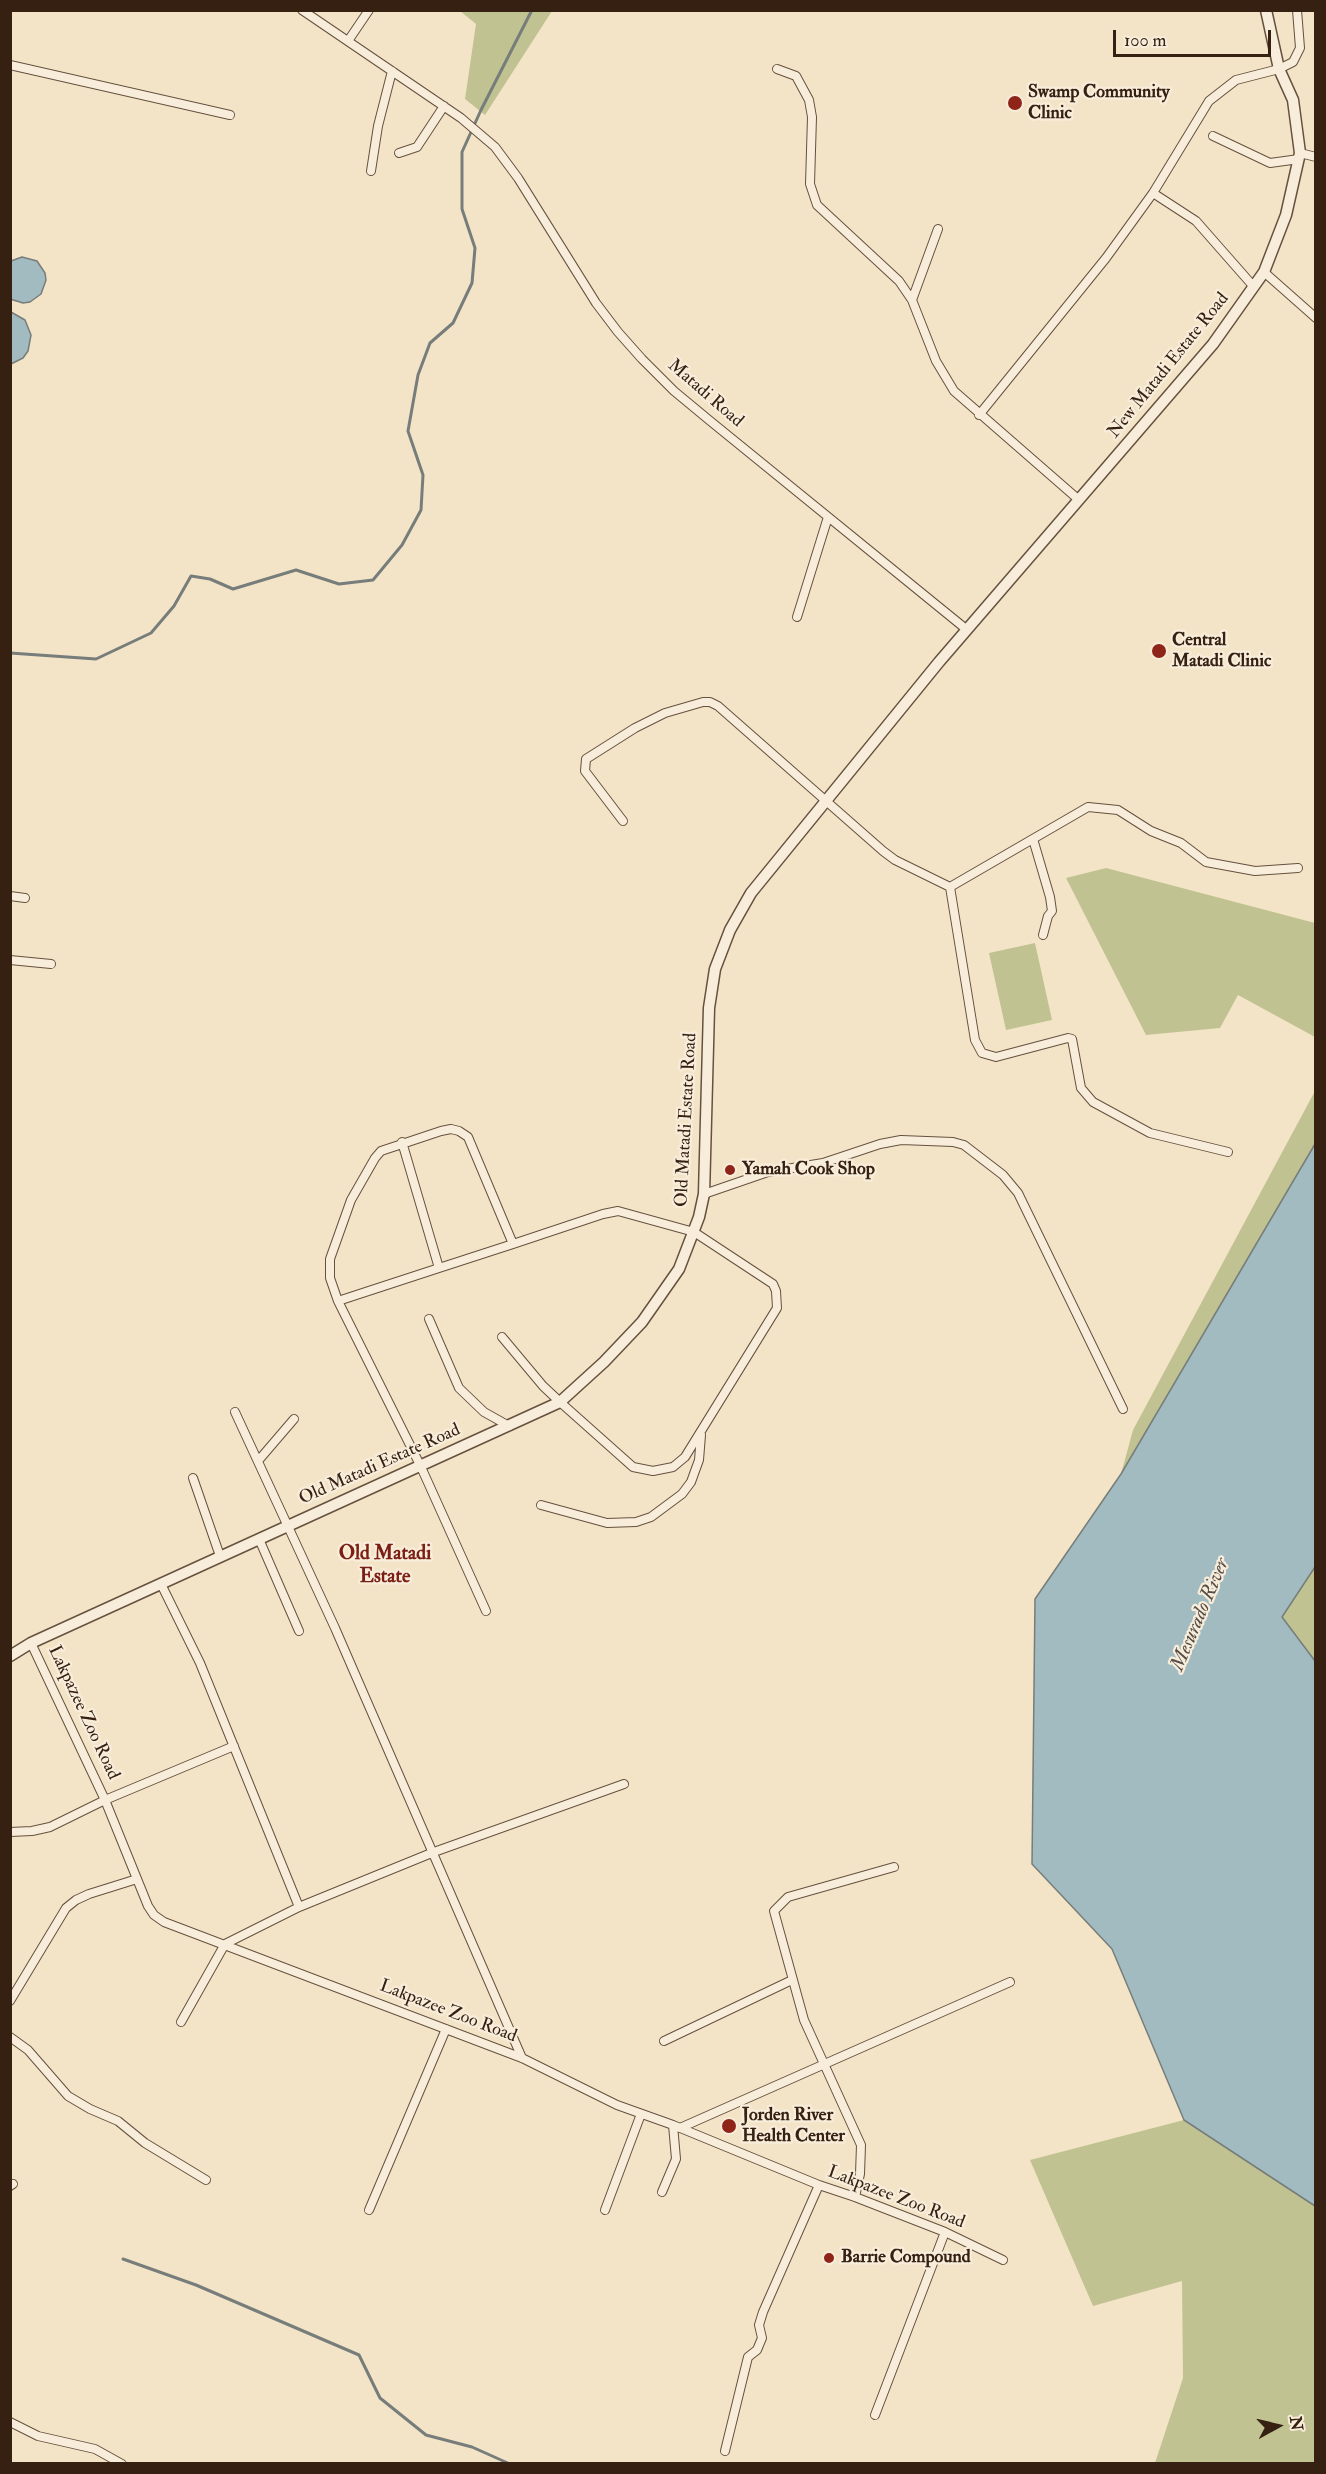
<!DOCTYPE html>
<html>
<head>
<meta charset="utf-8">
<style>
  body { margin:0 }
  #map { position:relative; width:1326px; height:2474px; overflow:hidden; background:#f4e4c7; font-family:"IM FELL Double Pica",serif }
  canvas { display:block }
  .frame { position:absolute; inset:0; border:12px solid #352011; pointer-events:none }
  .north { position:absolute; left:1248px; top:2396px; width:60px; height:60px; -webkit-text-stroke:4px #f8eddb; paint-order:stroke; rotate:82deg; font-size:16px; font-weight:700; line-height:24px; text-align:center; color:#352011 }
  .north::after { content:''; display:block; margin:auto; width:21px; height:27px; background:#352011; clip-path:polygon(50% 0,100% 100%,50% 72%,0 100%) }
  .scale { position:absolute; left:1113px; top:30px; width:158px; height:27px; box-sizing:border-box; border:3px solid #352011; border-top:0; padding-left:8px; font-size:18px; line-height:21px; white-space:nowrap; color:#352011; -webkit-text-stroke:4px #f8eddb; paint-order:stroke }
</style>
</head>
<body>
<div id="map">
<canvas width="1326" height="2474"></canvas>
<div class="frame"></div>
<div class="north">N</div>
<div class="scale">100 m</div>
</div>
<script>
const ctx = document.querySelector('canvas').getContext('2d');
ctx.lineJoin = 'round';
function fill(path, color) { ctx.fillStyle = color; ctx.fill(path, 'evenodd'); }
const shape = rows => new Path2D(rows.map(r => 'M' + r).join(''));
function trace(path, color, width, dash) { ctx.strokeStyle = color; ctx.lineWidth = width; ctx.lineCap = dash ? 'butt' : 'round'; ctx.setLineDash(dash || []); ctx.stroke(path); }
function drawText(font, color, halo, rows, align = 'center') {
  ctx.font = font + ' "IM FELL Double Pica",serif'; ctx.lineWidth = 4.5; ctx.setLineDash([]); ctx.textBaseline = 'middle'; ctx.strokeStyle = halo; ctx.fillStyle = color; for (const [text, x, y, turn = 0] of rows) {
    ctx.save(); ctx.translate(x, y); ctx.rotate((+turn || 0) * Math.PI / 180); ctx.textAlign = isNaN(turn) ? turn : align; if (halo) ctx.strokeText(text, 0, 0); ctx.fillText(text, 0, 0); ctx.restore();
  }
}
fill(shape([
  [460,11,552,11,485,115,465,99,476,24],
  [1106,868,1315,923,1315,1037,1238,995,1220,1028,1146,1035,1066,878],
  [1035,943,1052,1020,1006,1030,989,953],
  [1315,1091,1315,1144,1121,1474,1133,1430],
  [1315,1567,1315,1661,1281,1617],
  [1184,2120,1315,2206,1315,2463,1155,2463,1183,2378,1182,2281,1093,2306,1030,2160]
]), '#c1c291');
const water = shape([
  [22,257,37,261,45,273,46,280,41,294,30,302,23,303,10,299,11,261,22,257],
  [11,312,25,320,31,335,28,351,23,358,11,364,11,312],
  [1315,1144,1315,1567,1282,1617,1315,1661,1315,2206,1184,2120,1112,1949,1032,1864,1035,1599,1121,1474,1315,1144]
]);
fill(water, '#a2bbc0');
trace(water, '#767d7a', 1.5);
trace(shape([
  [10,653,96,659,151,633,174,606,191,576,210,579,233,589,296,570,339,584,373,580,402,545,421,510,423,475,408,431,418,375,430,343,453,323,472,283,475,248,462,209,462,152,481,110,532,10],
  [123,2259,196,2285,359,2355,380,2398,426,2435,472,2447,510,2464]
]), '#767d7a', 3);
const minor = shape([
  [302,10,461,118,495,147,518,178,596,303,618,332,642,359,674,391,709,420,966,629],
  [348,41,369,10],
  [10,65,230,115],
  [777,69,796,76,809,100,812,117,810,184,817,205,899,281,912,300,936,361,954,391,1079,500],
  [1213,136,1270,163,1299,159],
  [399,153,417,147,444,106],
  [1300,153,1316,157],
  [371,171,378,126,392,71],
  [1153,193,1196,221,1254,287],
  [1264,272,1316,318],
  [912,300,938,229],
  [979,415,1106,258,1153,193,1209,101,1236,80,1279,69,1293,62,1300,48,1297,10],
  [797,617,828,517],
  [623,821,585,771,586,759,635,728,665,713,703,702,710,702,718,706,883,851,895,860,950,887,975,1040,982,1053,996,1057,1068,1038,1072,1039,1081,1088,1093,1102,1150,1133,1228,1152],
  [1033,839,1050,897,1052,911,1048,916,1043,935],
  [950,887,1088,807,1118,810,1151,831,1181,843,1206,862,1255,871,1298,868],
  [10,896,25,898],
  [10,960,51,964],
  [402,1142,439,1268],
  [704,1194,768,1172,823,1163,880,1144,901,1140,953,1142,964,1145,1003,1175,1018,1193,1123,1409],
  [338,1301,421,1467,486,1611],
  [429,1319,459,1388,484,1412,509,1426],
  [502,1337,543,1386,560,1402,633,1467,653,1471,673,1467,685,1457,777,1308,776,1291,773,1284,694,1232,618,1211,603,1214,513,1244,439,1268,338,1301,330,1278,330,1259,351,1200,375,1158,381,1151,441,1131,451,1129,459,1131,468,1137,513,1244],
  [235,1412,335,1628,522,2058],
  [258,1461,294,1419],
  [193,1478,220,1556],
  [541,1505,607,1523,636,1522,651,1517,682,1494,691,1482,699,1460,701,1435],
  [259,1539,299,1631],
  [161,1584,200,1663,299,1907,225,1944,181,2022],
  [31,1643,105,1800,148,1906,154,1915,164,1922,522,2058,617,2105,673,2125,819,2185,855,2197,945,2232,1003,2260],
  [10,1832,32,1831,50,1827,105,1800,234,1746],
  [299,1907,434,1852,624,1784],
  [10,2001,66,1908,76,1900,89,1894,137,1879],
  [10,2037,28,2050,68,2096,90,2109,118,2121,145,2143,206,2180],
  [664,2041,792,1980],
  [680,2128,1010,1982],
  [10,2186,13,2184],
  [662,2192,676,2159,673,2125],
  [855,2197,860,2174,861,2145,804,2020,774,1911,788,1897,894,1867],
  [369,2210,446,2029],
  [605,2210,641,2114],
  [875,2415,945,2232],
  [10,2422,38,2436,95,2449,122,2464],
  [725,2451,748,2357,757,2350,762,2338,759,2325,763,2312,819,2185]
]);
const tertiary = shape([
  [10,1656,31,1643,560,1402,604,1362,642,1322,679,1269,699,1217,704,1194,709,1008,715,969,730,930,751,893,939,662,1213,344,1264,272,1286,215,1300,153,1293,100,1279,69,1266,10]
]);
trace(minor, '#65513e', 10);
trace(tertiary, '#65513e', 13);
trace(minor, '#f8eddb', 8);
trace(tertiary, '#f8eddb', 10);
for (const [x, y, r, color] of [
  [1015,103,8,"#8f2418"],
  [1159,651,8,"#8f2418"],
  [730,1170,6,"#8f2418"],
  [729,2126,8,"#8f2418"],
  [829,2258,6,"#8f2418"]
]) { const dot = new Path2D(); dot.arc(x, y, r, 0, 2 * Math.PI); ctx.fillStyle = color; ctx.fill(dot); trace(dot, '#f8eddb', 2); }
drawText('bold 18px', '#352011', '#f8eddb', [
  ["Swamp Community",1028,93],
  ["Clinic",1028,114],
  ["Central",1172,641],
  ["Matadi Clinic",1172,662],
  ["Yamah Cook Shop",742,1170],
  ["Jorden River",742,2116],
  ["Health Center",742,2137],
  ["Barrie Compound",841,2258]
], 'left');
drawText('18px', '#352011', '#f8eddb', [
  ["New Matadi Estate Road",1169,366,-51],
  ["Matadi Road",705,394,41],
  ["Old Matadi Estate Road",687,1120,-87],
  ["Old Matadi Estate Road",380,1465,-24],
  ["Lakpazee Zoo Road",83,1713,65],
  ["Lakpazee Zoo Road",448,2012,21],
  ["Lakpazee Zoo Road",896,2198,21]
]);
drawText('bold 20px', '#7a1f14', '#f8eddb', [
  ["Old Matadi",385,1555],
  ["Estate",385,1578]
]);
drawText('italic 20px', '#564e46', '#f8eddb', [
  ["Mesurado River",1201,1615,-67]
]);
</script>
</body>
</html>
